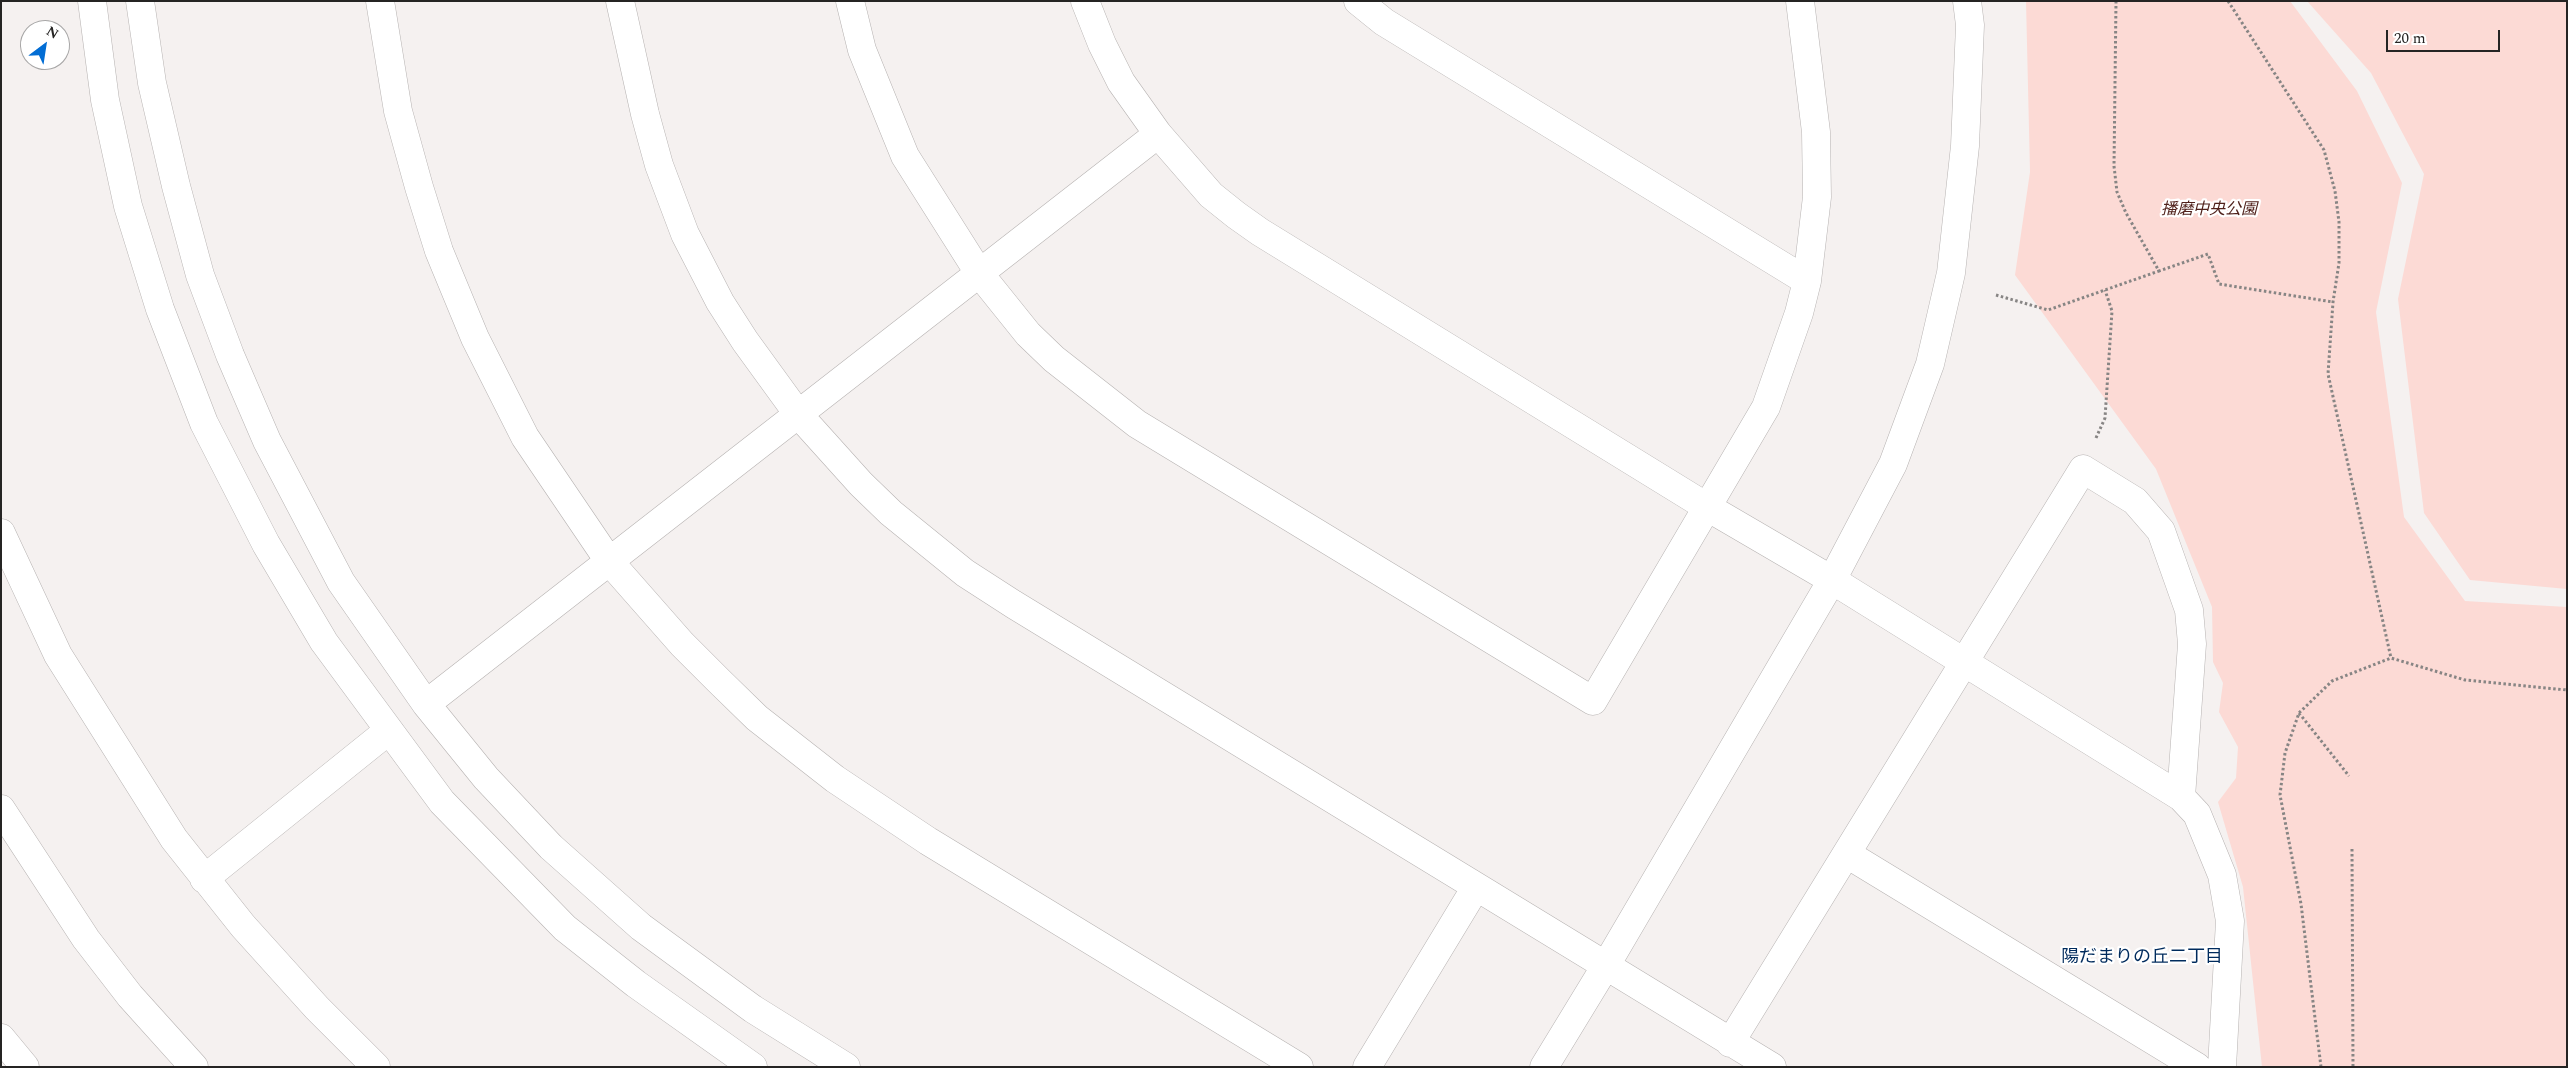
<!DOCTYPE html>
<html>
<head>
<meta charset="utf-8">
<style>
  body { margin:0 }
  #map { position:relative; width:2568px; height:1068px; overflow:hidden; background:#f5f1f0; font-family:Spectral,serif }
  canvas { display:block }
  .frame { position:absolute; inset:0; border:2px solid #252423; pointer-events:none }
  .north { position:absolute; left:20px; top:20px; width:50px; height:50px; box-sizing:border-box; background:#fff; border:1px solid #a8a7a7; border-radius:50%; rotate:31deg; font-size:14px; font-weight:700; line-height:20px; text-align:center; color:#252423 }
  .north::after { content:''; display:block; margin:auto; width:18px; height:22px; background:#026dd4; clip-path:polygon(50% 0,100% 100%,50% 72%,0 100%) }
  .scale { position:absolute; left:2386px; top:30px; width:114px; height:22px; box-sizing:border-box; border:2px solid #252423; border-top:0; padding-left:6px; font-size:15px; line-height:18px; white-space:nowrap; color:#252423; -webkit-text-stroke:4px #fff; paint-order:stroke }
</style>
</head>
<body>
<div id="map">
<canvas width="2568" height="1068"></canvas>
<div class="frame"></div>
<div class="north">N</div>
<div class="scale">20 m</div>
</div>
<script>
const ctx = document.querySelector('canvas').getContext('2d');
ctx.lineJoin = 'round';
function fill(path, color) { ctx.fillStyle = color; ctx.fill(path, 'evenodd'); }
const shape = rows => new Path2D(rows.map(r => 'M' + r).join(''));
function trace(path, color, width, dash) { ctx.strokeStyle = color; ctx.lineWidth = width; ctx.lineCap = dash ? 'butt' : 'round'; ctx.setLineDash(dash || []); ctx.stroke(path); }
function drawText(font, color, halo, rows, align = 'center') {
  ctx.font = font + ' Spectral,"Noto Sans JP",serif'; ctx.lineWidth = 4.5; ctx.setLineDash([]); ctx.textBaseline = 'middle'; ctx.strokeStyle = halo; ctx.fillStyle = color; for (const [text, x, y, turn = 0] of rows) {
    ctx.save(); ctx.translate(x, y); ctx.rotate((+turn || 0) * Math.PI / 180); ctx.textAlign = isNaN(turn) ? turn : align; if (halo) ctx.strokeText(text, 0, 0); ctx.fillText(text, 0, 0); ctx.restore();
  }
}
fill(shape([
  [2026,1,2290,1,2357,91,2402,183,2376,312,2404,517,2465,601,2567,607,2567,1067,2262,1067,2243,887,2218,802,2236,778,2238,747,2219,712,2223,683,2213,662,2212,607,2156,469,2015,275,2030,172],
  [2307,1,2567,1,2567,589,2470,580,2424,513,2398,299,2424,174,2371,73]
]), '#fcdad5');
const minor = shape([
  [92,1,105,100,128,206,160,309,204,423,266,544,324,642,442,802,565,928,636,984,753,1067],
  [140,1,152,83,176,186,200,275,230,355,267,441,341,582,426,704,486,778,551,847,641,927,753,1009,846,1067],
  [380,1,398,111,419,187,439,251,475,338,525,437,609,561,682,644,718,680,757,718,835,779,928,841,1299,1067],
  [620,1,645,114,659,165,685,234,720,302,745,341,798,414,861,484,891,513,965,573,1013,604,1772,1067],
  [850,1,862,50,905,156,979,273,1028,334,1054,359,1137,424,1593,701,1766,407,1799,313,1807,281,1817,197,1816,132,1800,1],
  [1085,1,1102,44,1121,82,1158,134,1211,195,1236,215,1260,232,1707,507,1832,580,2181,797],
  [1358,1,1384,22,1807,281],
  [1,533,58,655,174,839,243,926,317,1008,376,1067],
  [426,704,1158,134],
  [1,809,86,939,130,996,194,1067],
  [1847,854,2197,1067],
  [204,879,388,731],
  [1,1038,25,1067],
  [1730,1043,2083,469,2135,501,2161,531,2189,610,2192,644,2181,797,2197,814,2222,875,2230,921,2222,1067],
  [1367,1067,1476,887],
  [1544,1067,1605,967,1832,580,1893,464,1930,364,1951,273,1965,146,1970,25,1967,1]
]);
trace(minor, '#b6b2b1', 29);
trace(shape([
  [2116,1,2114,166,2117,192,2126,213,2159,271,2208,254,2219,284,2333,302],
  [2228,1,2324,150,2335,191,2339,222,2339,263,2333,302,2328,374,2391,658],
  [1996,295,2048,310,2159,271],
  [2096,438,2105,418,2112,311,2105,290],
  [2299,713,2349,776],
  [2352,849,2353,1067],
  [2321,1067,2301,904,2280,795,2285,753,2299,713,2332,681,2391,658,2465,680,2567,690]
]), '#878584', 3, [2.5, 2.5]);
trace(minor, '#fff', 28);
drawText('italic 16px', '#50221c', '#fff', [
  ["播磨中央公園",2209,211]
]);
drawText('18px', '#002b5d', '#fff', [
  ["陽だまりの丘二丁目",2142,958]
]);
</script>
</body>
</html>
